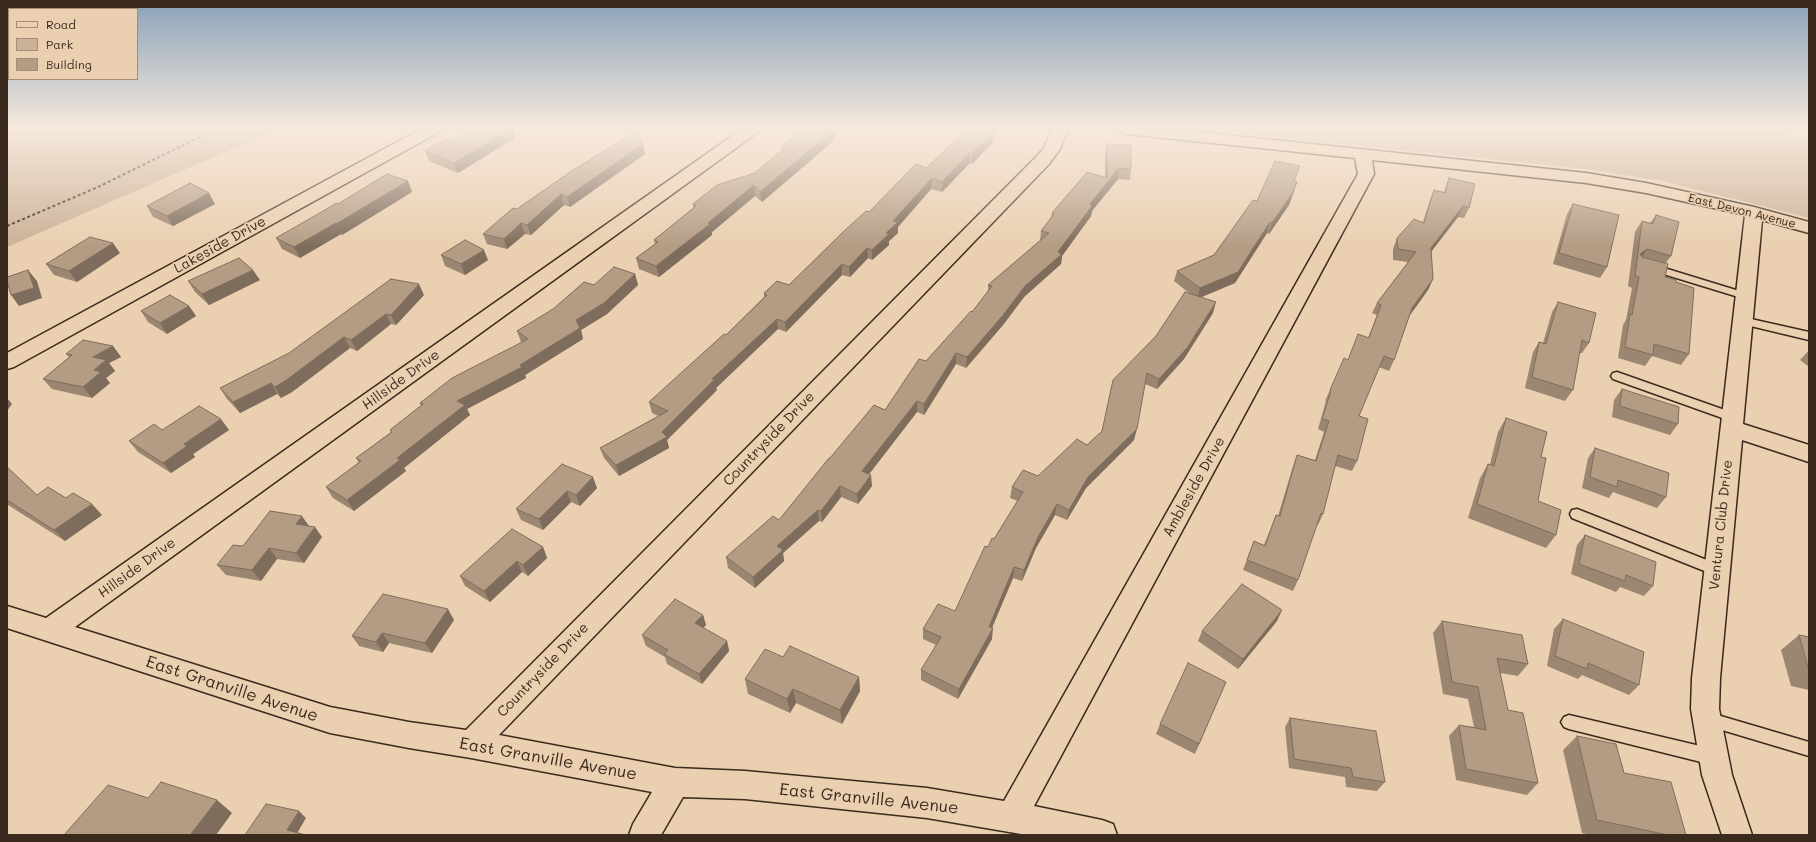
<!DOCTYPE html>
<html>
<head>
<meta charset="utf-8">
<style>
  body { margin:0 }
  #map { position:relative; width:1816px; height:842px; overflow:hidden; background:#eacfb1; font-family:Mali,sans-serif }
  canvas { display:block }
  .frame { position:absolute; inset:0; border:8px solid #3b2a1e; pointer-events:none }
  .legend { position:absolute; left:8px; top:8px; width:130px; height:72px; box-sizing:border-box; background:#eacfb1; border:1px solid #a48d76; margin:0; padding:5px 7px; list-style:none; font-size:12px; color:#3b2a1e }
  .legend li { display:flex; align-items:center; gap:8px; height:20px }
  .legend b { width:20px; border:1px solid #a48d76 }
</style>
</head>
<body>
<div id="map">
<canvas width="1816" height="842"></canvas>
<div class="frame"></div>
<ul class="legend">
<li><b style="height:5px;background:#eacfb1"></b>Road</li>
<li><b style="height:11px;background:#cbb197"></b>Park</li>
<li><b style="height:11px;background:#b49c84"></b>Building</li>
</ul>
</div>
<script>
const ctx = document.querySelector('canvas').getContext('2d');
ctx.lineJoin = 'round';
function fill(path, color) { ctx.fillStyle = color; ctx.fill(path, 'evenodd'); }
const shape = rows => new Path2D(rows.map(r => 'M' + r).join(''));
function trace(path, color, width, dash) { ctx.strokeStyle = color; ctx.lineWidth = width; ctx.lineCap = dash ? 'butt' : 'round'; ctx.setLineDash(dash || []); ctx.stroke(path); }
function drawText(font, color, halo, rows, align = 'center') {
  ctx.font = font + ' Mali,sans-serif'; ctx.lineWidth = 3.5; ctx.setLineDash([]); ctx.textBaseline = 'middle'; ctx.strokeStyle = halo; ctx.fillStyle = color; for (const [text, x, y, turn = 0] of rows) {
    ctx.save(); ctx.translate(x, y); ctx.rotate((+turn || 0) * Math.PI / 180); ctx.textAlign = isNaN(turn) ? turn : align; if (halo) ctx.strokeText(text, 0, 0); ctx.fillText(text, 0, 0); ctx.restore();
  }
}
fill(shape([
  [7,129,278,129,7,247],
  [1191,129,1732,129,1809,136,1809,218,1663,181,1587,169]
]), '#cbb197');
const service = shape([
  [1651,264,1749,294,1750,296,1745,299,1647,269,1646,267,1651,264],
  [1742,317,1809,332,1809,340,1738,323,1737,321,1738,319,1742,317],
  [1617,372,1736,414,1738,417,1736,420,1728,420,1613,379,1611,376,1613,373,1617,372],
  [1577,509,1722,566,1724,570,1722,574,1717,576,1572,518,1570,514,1572,510,1577,509],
  [1707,712,1809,742,1809,756,1702,724,1699,719,1702,714,1707,712],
  [1569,715,1713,749,1719,752,1721,757,1719,762,1713,765,1569,729,1564,727,1561,722,1564,717,1569,715]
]);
const minor = shape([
  [421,129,441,129,439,132,14,367,7,369,7,353,421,129],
  [742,129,760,129,758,132,75,627,330,707,409,722,466,730,1037,156,1044,148,1052,129,1068,129,1060,149,1049,164,499,735,675,768,745,771,927,788,1004,801,1358,174,1355,158,1127,134,1121,132,1119,129,1170,129,1586,173,1646,183,1754,207,1809,222,1809,233,1762,220,1743,424,1809,445,1809,462,1742,440,1720,678,1719,709,1732,775,1752,835,1722,835,1702,775,1691,709,1692,678,1745,215,1646,193,1586,183,1372,160,1374,174,1034,806,1102,820,1113,824,1117,835,1027,835,927,818,745,799,683,797,661,835,629,835,633,824,652,792,471,758,409,748,330,733,7,628,7,606,46,618,742,129]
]);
trace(service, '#3b2a1e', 3);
trace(minor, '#3b2a1e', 3);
trace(shape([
  [7,226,98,187,216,129]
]), '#3b2a1e', 2, [3, 2.5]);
fill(service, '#eacfb1');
fill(minor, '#eacfb1');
fill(shape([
  [515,138,458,173,429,161,425,151,451,141],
  [993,142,972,164,970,163,942,192,931,189,898,227,898,233,889,241,889,245,872,260,868,258,850,277,842,275,786,332,778,329,716,388,717,390,667,440,669,448,619,476,604,458,600,448,658,416,652,413,649,402,726,335,764,297,764,293,789,285,869,212,926,168],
  [831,143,762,202,755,196,712,232,712,235,659,277,639,269,636,258,655,244,654,240,693,208,693,204,755,173,783,150,782,146],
  [1107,144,1131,169,1130,180,1118,179,1092,211,1091,216,1062,256,1061,264,1024,297,1003,325,966,368,956,364,924,415,917,412,869,474,872,486,858,504,841,497,822,522,819,521,783,553,784,561,755,588,728,568,726,557,779,520,830,458,885,410,926,361,972,312,988,292,988,285,1040,241,1041,231,1051,218,1052,213,1105,178,1105,154],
  [645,154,570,207,564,205,531,235,525,234,507,249,487,244,483,234,517,209],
  [1449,178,1469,208,1464,218,1458,217,1431,252,1433,279,1428,290,1410,315,1394,360,1389,371,1379,367,1359,416,1357,461,1352,471,1335,466,1323,514,1318,525,1317,524,1298,580,1293,591,1243,570,1254,541,1264,545,1276,515,1278,516,1293,466,1297,455,1315,460,1324,432,1318,429,1326,401,1325,401,1330,390,1347,360,1368,338,1377,315,1372,313,1377,303,1408,262,1393,260,1393,249,1397,238,1423,222,1430,200,1434,190,1444,192],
  [408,181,412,192,342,235,341,234,300,258,282,249,276,238],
  [1295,181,1294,192,1289,205,1269,234,1267,233,1235,283,1201,297,1213,313,1184,359,1157,389,1145,384,1134,440,1086,488,1067,520,1055,515,1036,548,1022,581,1013,578,992,628,992,639,958,699,921,680,921,670,936,645,923,639,923,629,955,611,988,547,994,539,1018,501,1010,498,1012,487,1038,476,1087,445,1102,431,1156,336,1189,293,1174,281,1177,271,1214,255,1257,201],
  [215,204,173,226,153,217,147,206],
  [1573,204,1607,267,1600,278,1553,264,1567,214],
  [1656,215,1671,256,1665,264,1665,277,1676,282,1689,354,1681,365,1652,356,1645,366,1618,358,1623,325,1626,320,1632,288,1628,286,1635,232,1642,221,1650,223],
  [120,253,77,282,54,275,46,264],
  [441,255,488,260,465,275,445,266],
  [635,274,638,285,607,314,581,330,583,339,525,375,526,378,467,409,470,415,404,468,406,471,354,511,333,498,326,487,359,463,356,458,391,432,390,430,421,406,420,403,522,343,521,342,517,331,594,285],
  [260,280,209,305,195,292,188,281],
  [424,295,396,325,391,324,357,351,350,348,292,392,281,398,277,394,240,413,227,399,220,388],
  [1558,302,1589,343,1582,353,1579,353,1573,390,1565,401,1525,388,1533,352,1539,342,1543,343,1552,312],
  [189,306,196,316,167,334,148,322,141,311],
  [113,346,121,357,109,363,115,371,106,378,110,383,92,398,52,389,43,379,69,357,66,354],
  [1809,350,1809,367,1800,360],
  [1622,389,1678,424,1670,435,1612,417,1614,400],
  [1506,418,1541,457,1538,501,1556,535,1546,548,1468,518,1480,478,1488,464,1490,464,1498,432],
  [162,430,229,430,193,454,195,457,171,473,138,452,129,441],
  [1595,448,1666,497,1657,508,1613,492,1609,498,1582,488,1588,458],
  [562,464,597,488,580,506,571,502,543,530,521,520,516,509],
  [7,467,37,495,66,498,102,515,65,541,8,505,7,505],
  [309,526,322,537,304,563,277,559,261,581,226,575,217,565,243,546],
  [1585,535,1653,586,1644,596,1620,587,1616,592,1571,574,1577,545],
  [543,547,547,558,528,576,522,572,490,602,465,586,460,576],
  [703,615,706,625,703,628,727,641,729,651,702,684,667,664,665,657,646,646,642,635],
  [1563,619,1639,685,1629,695,1582,675,1578,679,1547,666,1554,629],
  [454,620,432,653,389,643,383,652,359,646,352,636],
  [1277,621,1238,669,1198,641,1202,631],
  [1442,621,1528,664,1518,676,1500,673,1508,710,1538,783,1527,795,1456,780,1449,736,1459,725,1474,727,1468,699,1443,694,1433,633],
  [1799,635,1809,637,1809,690,1791,686,1781,650],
  [783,657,859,677,860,691,842,724,796,703,790,713,748,694,745,679],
  [1226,682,1195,754,1156,734,1160,724],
  [1290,718,1385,782,1377,791,1346,787,1345,777,1289,768,1285,727],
  [1577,736,1624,773,1686,835,1591,835,1582,833,1563,750]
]), '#9b8672');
fill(shape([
  [511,129,513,129,515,138,458,173,454,163],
  [832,129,839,129,831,143,762,202,760,192],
  [994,132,993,142,972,164,972,153],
  [643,144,645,154,570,207,567,197],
  [970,153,970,163,942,192,942,182],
  [1119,168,1118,179,1092,211,1091,216,1062,256,1061,264,1024,297,1003,325,966,368,967,357,1025,286,1058,252,1090,204],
  [932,178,931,189,898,227,898,233,889,241,889,245,872,260,872,250,893,221],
  [408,181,412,192,342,235,336,224],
  [1297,182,1289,205,1269,234,1272,223],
  [754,185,755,196,712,232,712,235,659,277,656,266],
  [209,193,215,204,173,226,167,216],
  [561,194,564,205,531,235,527,225],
  [1463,206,1458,217,1426,258,1431,248],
  [1270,222,1267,233,1235,283,1197,299,1200,288],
  [336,223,341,234,300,258,294,247],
  [521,223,525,234,507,249,504,239],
  [113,243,120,253,77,282,69,271],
  [867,248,868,258,850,277,849,267],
  [1647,249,1640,260,1640,254],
  [484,250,488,260,465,275,461,264],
  [842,264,842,275,786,332,785,322],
  [28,270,37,281,42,298,19,306,11,295],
  [253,270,260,280,209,305,202,294],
  [635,274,638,285,607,314,581,330,583,339,525,375,526,378,467,409,470,415,404,468,406,471,354,511,347,500,397,458,457,401,520,365],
  [1433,279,1428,290,1407,319,1412,308],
  [419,284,424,295,396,325,391,315],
  [1216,302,1213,313,1184,359,1157,389,1159,379],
  [189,306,196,316,167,334,160,323],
  [386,314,391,324,357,351,351,340],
  [777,319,778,329,716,388,717,390,667,440,669,448,619,476,616,465,662,432,712,379],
  [344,337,350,348,292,392,281,398,275,387],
  [113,346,121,357,109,363,115,371,106,378,110,383,92,398,83,387,94,370,93,357],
  [956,353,956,364,924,415,924,404],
  [271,383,277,394,240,413,233,402],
  [7,398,12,404,7,411],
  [917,401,917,412,863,482,862,471],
  [221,419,229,430,193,454,195,457,171,473,163,463,184,444],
  [1137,429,1134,440,1086,488,1067,520,1069,510,1088,477],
  [871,475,872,486,858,504,857,494],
  [593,477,597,488,580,506,576,495],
  [840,486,841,497,822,522,821,511],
  [567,491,571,502,543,530,539,519],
  [92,504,102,515,65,541,54,530],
  [1057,504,1055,515,1036,548,1022,581,1024,570,1038,537],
  [818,510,819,521,783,553,784,561,755,588,753,577,777,546],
  [302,516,309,526,296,524],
  [315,527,322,537,304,563,296,553],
  [543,547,547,558,528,576,523,565],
  [269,548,277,559,261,581,252,570],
  [517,561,522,572,490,602,484,591],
  [1014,567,1013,578,988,637,989,627],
  [448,609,454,620,432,653,425,643],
  [1282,610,1277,621,1238,669,1243,659],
  [703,615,706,625,698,634,695,623],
  [993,628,992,639,958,699,959,689],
  [382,633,389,643,383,652,376,642],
  [727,641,729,651,702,684,699,674],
  [859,677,860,691,842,724,840,710],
  [793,689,796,703,790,713,787,699],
  [217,800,232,813,216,835,190,835],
  [299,811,306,818,296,835,287,830]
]), '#7e6d5c');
const building = shape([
  [474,129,511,129,454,163,425,151,446,139,451,141,474,129],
  [802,129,832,129,830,133,760,192,754,185,708,223,710,224,656,266,636,258,658,242,654,240,696,206,693,204,717,185,755,173,786,147,782,146,799,133,802,129],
  [968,129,984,129,994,132,972,153,970,153,942,182,932,178,893,221,898,222,886,233,889,234,872,250,867,248,849,267,842,264,785,322,777,319,712,379,715,379,662,432,667,437,616,465,600,448,668,411,649,402,724,334,726,335,767,295,764,293,777,281,789,285,843,232,866,211,869,212,916,164,926,168,968,129],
  [635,132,643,144,567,197,561,194,527,225,521,223,504,239,483,234,513,208,517,209,570,172,635,132],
  [1107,144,1131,145,1131,169,1119,168,1090,204,1092,206,1058,252,1062,254,1025,286,1004,314,967,357,956,353,924,404,917,401,862,471,871,475,857,494,840,486,821,511,818,510,777,546,783,550,753,577,726,557,773,516,779,520,829,458,830,458,874,405,885,410,919,359,926,361,971,311,972,312,992,286,988,285,1049,233,1041,231,1054,214,1052,213,1087,172,1107,178,1107,144],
  [1275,161,1300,166,1294,181,1297,182,1292,194,1272,223,1270,222,1238,272,1200,288,1177,271,1214,255,1253,200,1257,201,1275,161],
  [387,174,408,181,336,224,336,223,294,247,276,238,337,203,338,204,387,174],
  [1449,178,1475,184,1469,208,1463,206,1431,248,1433,279,1412,308,1394,360,1384,356,1359,416,1368,419,1357,461,1338,455,1323,514,1321,513,1298,580,1247,560,1254,541,1265,546,1276,515,1280,516,1297,455,1316,461,1329,421,1322,419,1331,391,1330,390,1344,358,1348,360,1358,334,1369,338,1381,305,1377,303,1416,252,1398,249,1397,238,1414,219,1424,223,1434,190,1445,193,1449,178],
  [190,183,209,193,167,216,147,206,190,183],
  [1573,204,1619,215,1607,267,1559,253,1573,204],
  [1656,215,1679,222,1671,256,1647,249,1640,254,1642,257,1668,264,1665,277,1676,280,1676,282,1694,288,1689,354,1654,344,1653,355,1625,347,1630,314,1632,315,1639,277,1635,276,1642,221,1653,224,1656,215],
  [90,237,113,243,69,271,46,264,90,237],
  [465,240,484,250,461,264,441,255,465,240],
  [239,258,253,270,202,294,188,281,239,258],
  [614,267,635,274,604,303,576,320,580,328,520,365,522,367,457,401,465,405,397,458,400,460,347,500,326,487,361,461,356,458,392,432,390,430,423,404,420,403,452,378,528,339,517,331,553,309,584,282,594,285,614,267],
  [28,270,34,288,11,295,7,281,7,277,28,270],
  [391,279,419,284,391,315,386,314,351,340,344,337,285,381,275,387,271,383,233,402,220,388,289,353,391,279],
  [1185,292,1216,302,1187,348,1159,379,1147,373,1137,429,1088,477,1069,510,1057,504,1038,537,1024,570,1014,567,989,627,993,628,959,689,921,670,941,637,923,629,938,604,955,611,985,546,988,547,992,538,994,539,1023,492,1012,487,1023,470,1038,476,1077,439,1087,445,1102,431,1113,380,1156,336,1185,292],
  [170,295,189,306,160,323,141,311,170,295],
  [1558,302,1596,313,1589,343,1582,340,1573,390,1532,377,1539,342,1546,344,1558,302],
  [83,340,113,346,93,357,106,360,94,370,101,372,83,387,43,379,72,355,66,354,83,340],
  [1622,389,1679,407,1678,424,1620,406,1622,389],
  [199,406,221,419,184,444,187,446,163,463,129,441,154,424,162,430,199,406],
  [1506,418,1547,432,1541,457,1546,458,1538,501,1561,510,1556,535,1477,504,1488,464,1494,466,1506,418],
  [1595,448,1669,473,1666,497,1618,480,1617,487,1590,477,1595,448],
  [562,464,593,477,576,495,567,491,539,519,516,509,562,464],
  [7,467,37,495,48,487,66,498,73,493,92,504,54,530,7,500,7,467],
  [270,511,302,516,296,524,315,527,296,553,269,548,252,570,217,565,233,545,243,546,270,511],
  [512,529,543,547,523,565,517,561,484,591,460,576,512,529],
  [1585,535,1656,562,1653,586,1626,575,1625,581,1579,564,1585,535],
  [1242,584,1282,610,1243,659,1202,631,1242,584],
  [383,594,448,609,425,643,382,633,376,642,352,636,383,594],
  [675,599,703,615,695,623,727,641,699,674,664,654,668,650,642,635,675,599],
  [1563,619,1644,652,1639,685,1588,663,1587,669,1555,656,1563,619],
  [1442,621,1522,635,1528,664,1497,658,1508,710,1523,713,1538,783,1466,769,1459,725,1486,730,1478,687,1452,682,1442,621],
  [1799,635,1809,637,1809,671,1799,635],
  [790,646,859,677,840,710,793,689,787,699,745,679,765,649,783,657,790,646],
  [1188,663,1226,682,1199,744,1160,724,1188,663],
  [1290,718,1376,731,1385,782,1353,777,1351,768,1294,759,1290,718],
  [1577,736,1616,744,1624,773,1671,782,1686,835,1668,835,1597,820,1577,736],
  [161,782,217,800,190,835,64,835,108,785,148,798,161,782],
  [266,804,299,811,287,830,306,835,245,835,266,804]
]);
fill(building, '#b49c84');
trace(building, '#7e6d5c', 1);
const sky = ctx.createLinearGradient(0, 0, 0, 247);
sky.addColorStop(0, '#8ba2b9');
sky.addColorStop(0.52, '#f6e9dc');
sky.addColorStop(1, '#f6e9dc00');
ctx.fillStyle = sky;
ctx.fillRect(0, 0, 1816, 247);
drawText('12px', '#3b2a1e', '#eacfb1', [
  ["East Devon Avenue",1742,211,14]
]);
drawText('14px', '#3b2a1e', '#eacfb1', [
  ["Lakeside Drive",220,245,-29],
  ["Hillside Drive",401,380,-36],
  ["Countryside Drive",769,439,-46],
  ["Ambleside Drive",1194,487,-61],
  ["Ventura Club Drive",1721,525,-84],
  ["Hillside Drive",137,568,-36],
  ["Countryside Drive",543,670,-46]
]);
drawText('17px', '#3b2a1e', '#eacfb1', [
  ["East Granville Avenue",232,689,18],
  ["East Granville Avenue",548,759,10],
  ["East Granville Avenue",869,799,6]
]);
</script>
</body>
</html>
